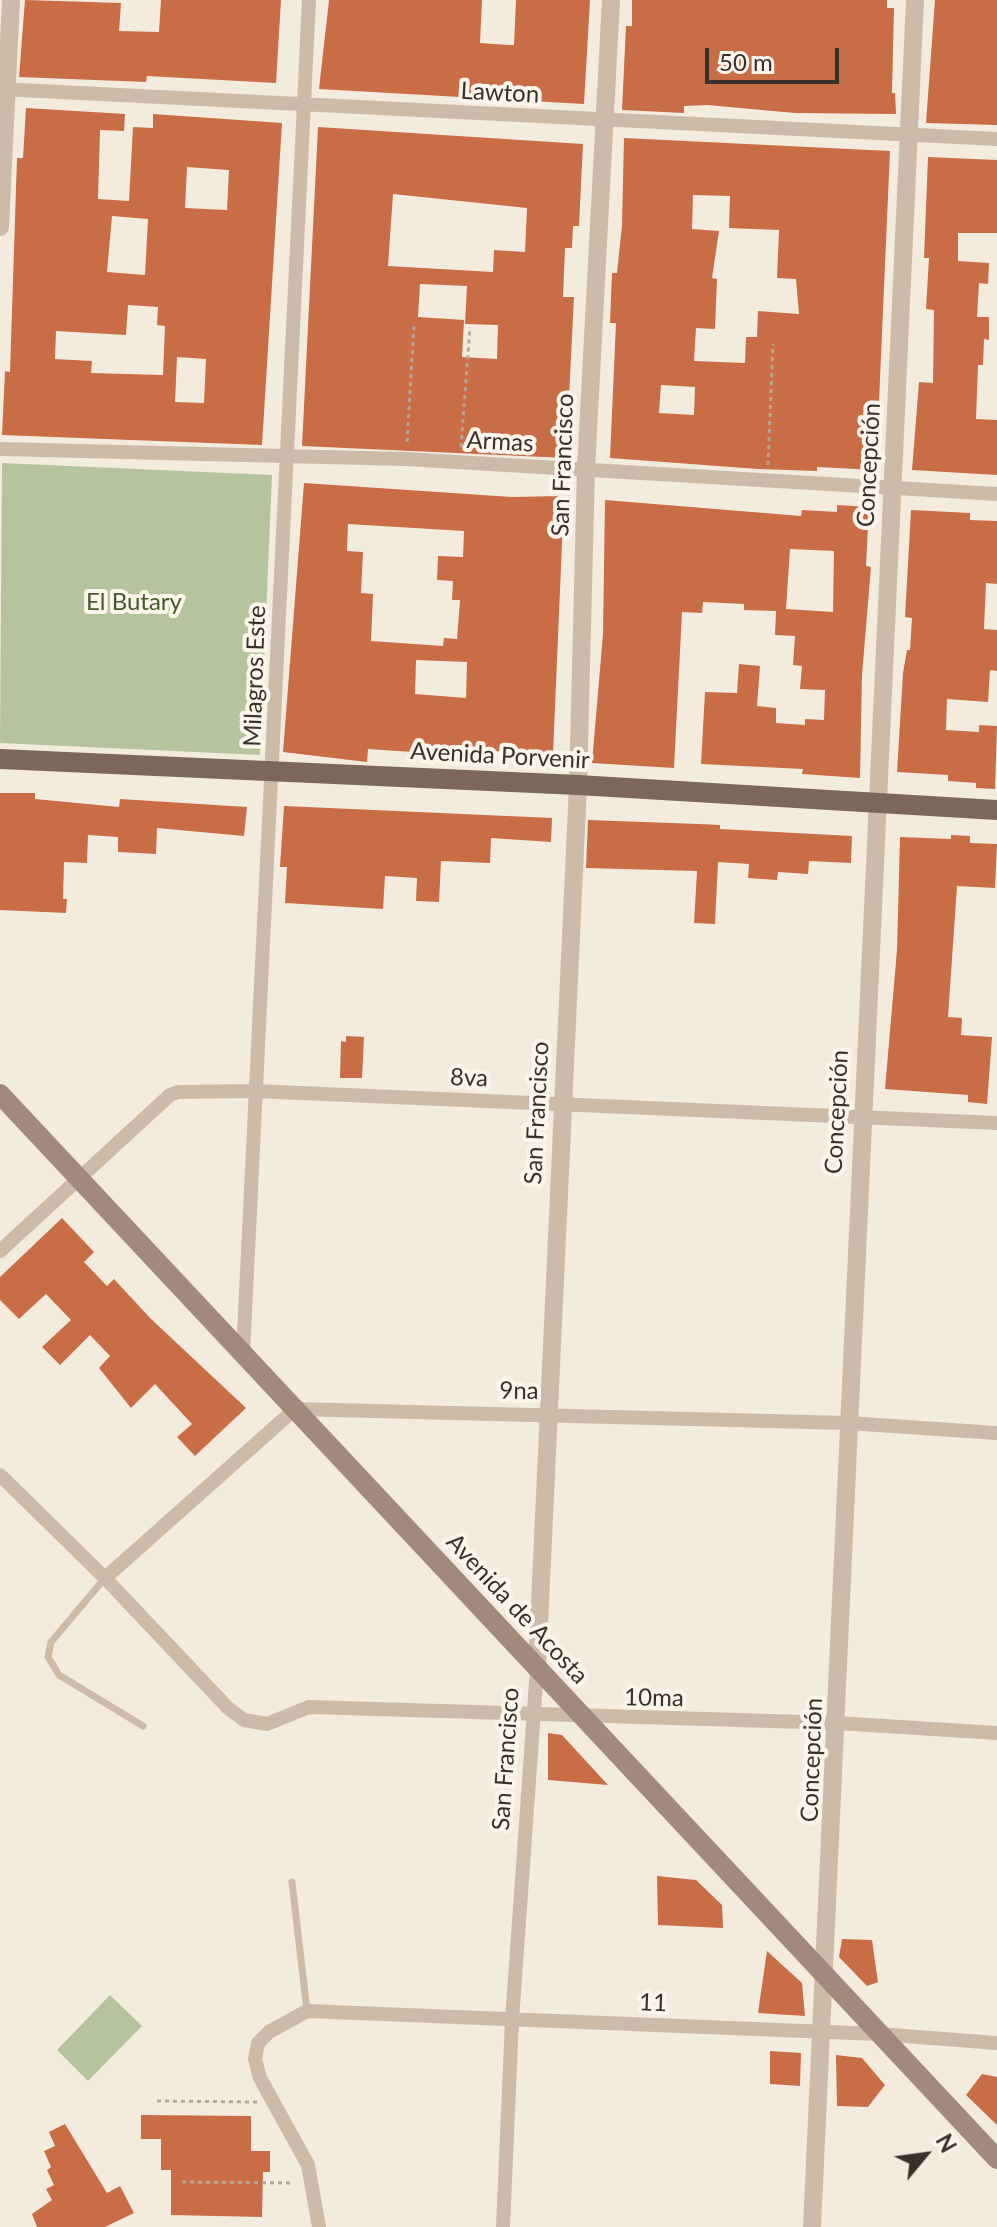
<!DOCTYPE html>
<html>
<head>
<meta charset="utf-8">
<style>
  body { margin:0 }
  #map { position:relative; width:997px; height:2227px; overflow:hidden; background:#f4ebdf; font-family:Lato,sans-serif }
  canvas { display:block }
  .north { position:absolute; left:885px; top:2115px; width:80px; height:80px; -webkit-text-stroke:6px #fbf5ec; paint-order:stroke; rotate:61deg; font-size:22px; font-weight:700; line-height:32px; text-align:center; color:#3a302a }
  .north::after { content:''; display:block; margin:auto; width:28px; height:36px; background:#3a302a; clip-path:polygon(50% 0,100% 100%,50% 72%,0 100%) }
  .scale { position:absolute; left:705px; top:48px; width:134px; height:36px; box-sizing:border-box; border:4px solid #3a302a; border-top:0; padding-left:10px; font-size:24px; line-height:28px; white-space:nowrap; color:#3a302a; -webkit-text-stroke:6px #fbf5ec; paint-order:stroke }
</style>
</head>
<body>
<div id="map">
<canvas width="997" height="2227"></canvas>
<div class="north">N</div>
<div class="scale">50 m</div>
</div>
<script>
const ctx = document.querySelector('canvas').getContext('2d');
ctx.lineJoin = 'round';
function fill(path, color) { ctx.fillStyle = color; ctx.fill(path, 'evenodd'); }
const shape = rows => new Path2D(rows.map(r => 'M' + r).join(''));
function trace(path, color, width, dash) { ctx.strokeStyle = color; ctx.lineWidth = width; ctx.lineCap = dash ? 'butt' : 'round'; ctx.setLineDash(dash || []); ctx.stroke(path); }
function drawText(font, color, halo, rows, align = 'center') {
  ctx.font = font + ' Lato,sans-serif'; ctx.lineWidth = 8; ctx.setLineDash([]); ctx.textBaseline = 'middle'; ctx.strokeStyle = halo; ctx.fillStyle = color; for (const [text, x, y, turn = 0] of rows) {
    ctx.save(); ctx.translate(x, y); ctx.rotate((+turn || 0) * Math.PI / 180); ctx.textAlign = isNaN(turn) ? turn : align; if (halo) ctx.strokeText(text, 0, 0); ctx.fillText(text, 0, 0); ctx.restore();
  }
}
fill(shape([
  [2,463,272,475,260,755,0,743],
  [110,1995,142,2026,88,2081,57,2050]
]), '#b5c49e');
fill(shape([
  [25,0,121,3,119,31,159,32,161,0,281,0,276,83,147,76,146,82,19,77],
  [329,0,482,0,480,43,508,45,514,45,516,0,590,0,584,104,319,89],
  [632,0,887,0,887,8,894,8,892,93,895,93,896,114,795,113,707,105,684,106,684,113,622,110,626,26,632,26],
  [935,0,997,0,997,125,926,123],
  [26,108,125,114,124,131,100,130,98,199,129,201,133,127,153,128,153,114,282,123,262,445,2,435,5,371,10,372,17,158,23,158],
  [187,167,229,170,227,210,185,208],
  [112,216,148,219,145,275,107,272],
  [128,305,158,307,157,325,165,326,163,375,91,373,92,361,55,359,56,331,126,335],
  [177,357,206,359,204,403,175,402],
  [318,127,583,144,579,226,573,226,572,248,565,248,563,297,574,297,566,458,302,446],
  [393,194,527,208,525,252,494,250,493,272,388,266],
  [420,284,467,286,465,324,498,325,497,359,462,357,464,320,418,317],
  [624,138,890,151,876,470,817,467,817,471,758,469,610,458,616,323,610,323,612,273,617,273,622,225],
  [693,195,730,196,729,228,779,230,777,278,796,279,799,314,758,311,757,337,746,337,745,363,694,361,696,328,715,329,717,279,712,278,719,231,692,229],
  [661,385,695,387,694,415,659,413],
  [928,157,997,160,997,233,958,233,958,261,989,263,988,284,979,283,977,317,989,317,989,340,984,339,983,365,978,365,976,419,997,420,997,475,912,470,919,382,933,383,934,310,926,309,929,258,924,258],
  [304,483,512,497,564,496,553,754,412,747,412,752,368,749,367,762,283,752],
  [348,524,464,531,463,557,438,556,437,580,453,581,452,600,460,600,457,639,444,638,443,646,371,641,373,594,361,593,363,552,347,551],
  [416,660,467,662,466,698,415,694],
  [605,500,801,516,802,510,837,512,837,505,869,507,866,566,871,567,862,675,860,778,802,774,803,769,701,764,705,692,737,693,739,664,760,666,757,706,776,708,776,723,805,725,805,719,824,720,825,690,800,689,802,666,793,665,795,636,775,635,776,611,744,610,744,604,703,602,702,613,682,612,674,768,592,763,603,634],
  [790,549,834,551,833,612,786,609],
  [911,510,970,513,970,520,997,521,997,584,986,583,984,629,997,630,997,671,990,670,988,702,947,699,946,730,979,732,979,725,997,726,995,789,976,788,976,783,948,781,948,775,897,772,903,673,907,650,910,650,912,618,905,617],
  [0,793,35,793,35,799,119,807,120,799,247,807,244,836,157,828,156,854,118,852,118,837,88,835,87,863,64,862,63,899,67,899,66,913,0,910],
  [284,806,552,818,551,842,491,838,490,863,441,861,439,902,416,901,417,878,385,876,383,909,285,903,287,867,280,867],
  [588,820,699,824,720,825,720,829,852,836,851,863,809,861,808,874,778,872,777,880,748,878,749,864,718,862,715,924,694,923,697,871,586,868],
  [951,835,970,836,970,843,997,844,995,888,957,886,948,1017,962,1018,961,1035,992,1037,987,1104,968,1102,968,1095,885,1089,897,950,900,837,951,839],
  [346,1036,364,1037,362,1078,340,1078,341,1041,346,1042],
  [62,1218,94,1252,84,1262,107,1286,114,1279,150,1318,246,1408,195,1456,177,1437,192,1424,155,1384,131,1408,99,1368,110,1356,90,1335,60,1365,42,1347,71,1320,46,1294,19,1319,0,1300,0,1277],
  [548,1733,562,1735,608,1785,548,1780],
  [657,1876,696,1880,722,1905,723,1928,658,1925],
  [842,1939,872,1940,878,1982,867,1986,839,1957],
  [767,1951,802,1983,805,2016,758,2013],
  [770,2051,801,2053,800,2086,770,2084],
  [836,2055,862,2058,885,2085,868,2107,837,2106],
  [982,2074,997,2077,997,2125,966,2095],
  [141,2115,251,2116,251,2151,270,2151,270,2172,263,2172,262,2217,171,2215,171,2170,161,2170,161,2139,141,2139],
  [65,2124,107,2193,120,2186,134,2213,105,2227,37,2227,32,2214,52,2200,46,2189,54,2185,47,2170,51,2167,44,2151,55,2146,49,2132]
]), '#c96d47');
trace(shape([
  [407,442,414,326],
  [461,447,470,327],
  [768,465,773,344],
  [157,2101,257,2102],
  [182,2182,294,2183]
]), '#b9a594', 3, [4, 4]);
trace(shape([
  [105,1578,51,1642,48,1657,59,1675,143,1726],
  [292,1882,307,2011]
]), '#cdbbaa', 7);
trace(shape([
  [0,89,997,139],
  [0,449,405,459,997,494],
  [0,1251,170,1095,178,1092,254,1091,997,1123],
  [243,1354,309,0],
  [0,1475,105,1578,228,1708,244,1720,267,1724,309,1707,837,1723,997,1733],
  [105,1578,295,1409,848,1423,997,1433],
  [319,2227,308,2165,260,2078,255,2059,258,2043,269,2032,307,2011,879,2034,997,2043],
  [503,2227,512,2020,537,1668]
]), '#cdbbaa', 14);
trace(shape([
  [0,227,11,0],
  [537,1668,578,785,586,469,611,0],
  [812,2227,915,0]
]), '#cdbbaa', 18);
trace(shape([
  [0,1094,997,2159]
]), '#a18a7b', 20);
trace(shape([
  [0,759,578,785,997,810]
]), '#7c675b', 20);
drawText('24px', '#3a302a', '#fbf5ec', [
  ["Lawton",500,93,3],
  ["Armas",500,442,3],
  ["San Francisco",563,465,-88],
  ["Concepción",869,465,-87],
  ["Milagros Este",255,676,-88],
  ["Avenida Porvenir",500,756,3],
  ["8va",469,1078,2],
  ["Concepción",837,1112,-87],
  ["San Francisco",537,1113,-87],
  ["9na",519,1391,1],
  ["Avenida de Acosta",517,1609,47],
  ["10ma",654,1698,1],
  ["San Francisco",506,1759,-86],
  ["Concepción",812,1760,-88],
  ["11",653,2003,2]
]);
drawText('24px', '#47592d', '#fbf5ec', [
  ["El Butary",134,602]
]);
</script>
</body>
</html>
